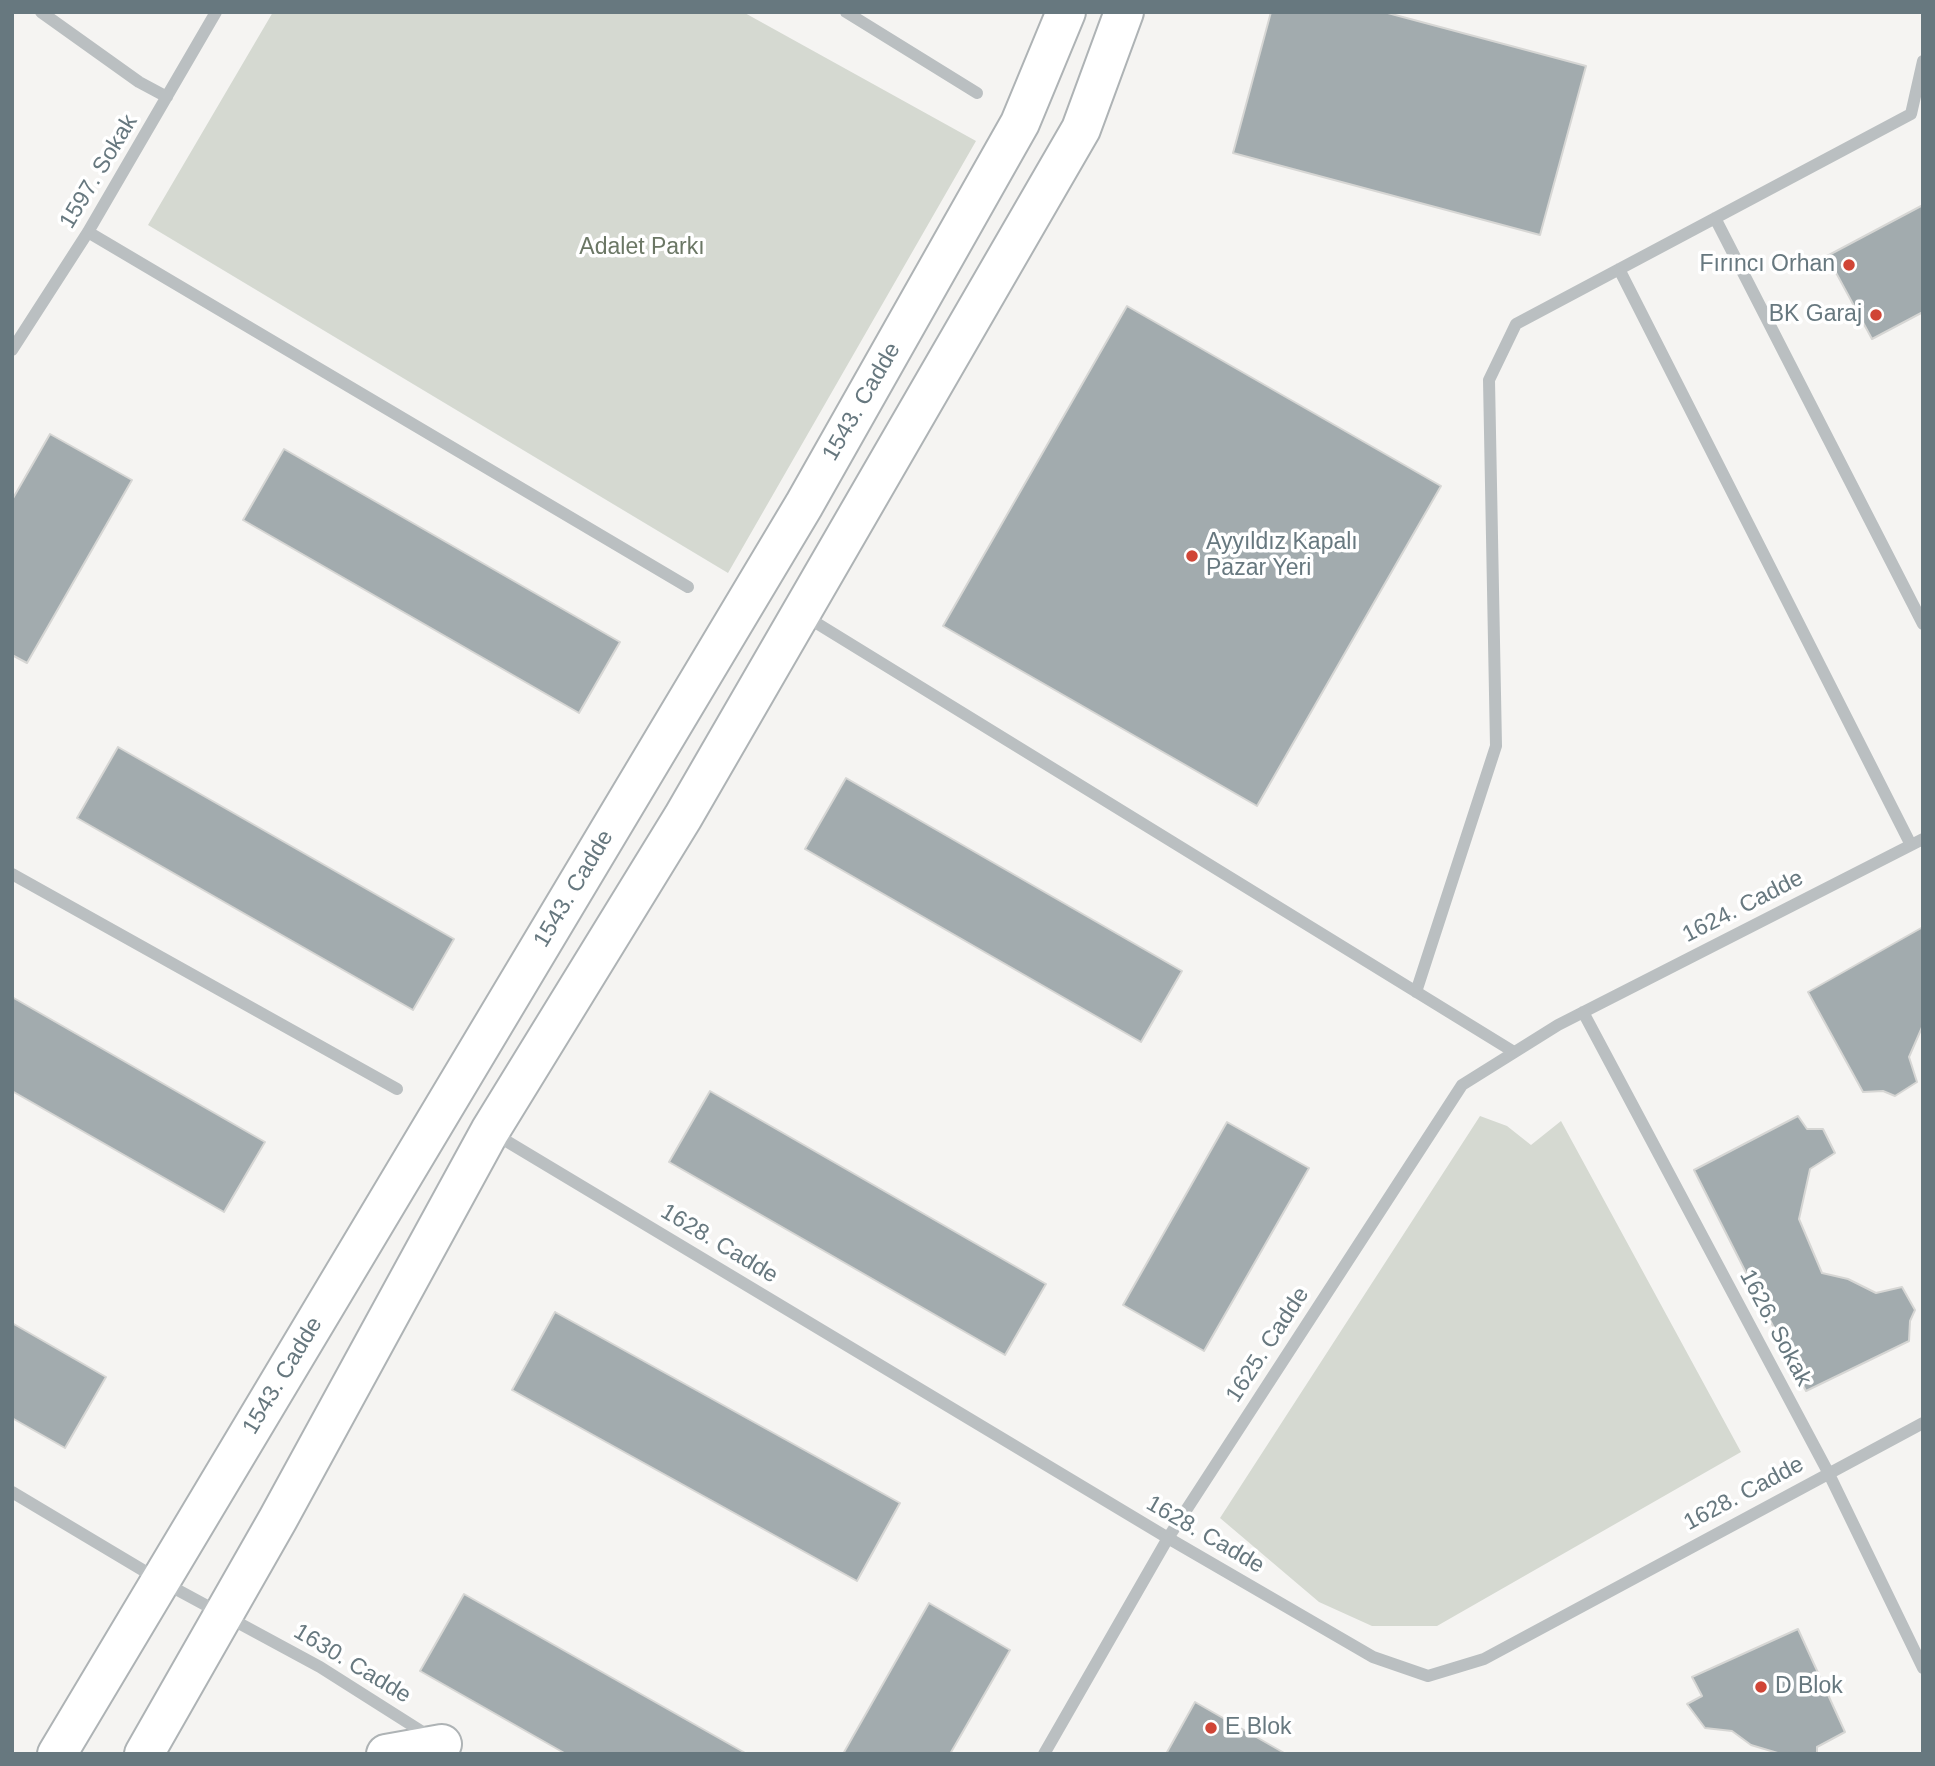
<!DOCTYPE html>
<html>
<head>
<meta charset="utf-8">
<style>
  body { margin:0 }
  #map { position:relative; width:1935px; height:1766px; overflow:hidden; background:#f5f4f2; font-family:Arial,sans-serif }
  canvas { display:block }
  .frame { position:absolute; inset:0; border:14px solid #67787f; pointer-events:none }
</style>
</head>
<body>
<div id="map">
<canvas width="1935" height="1766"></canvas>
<div class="frame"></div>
</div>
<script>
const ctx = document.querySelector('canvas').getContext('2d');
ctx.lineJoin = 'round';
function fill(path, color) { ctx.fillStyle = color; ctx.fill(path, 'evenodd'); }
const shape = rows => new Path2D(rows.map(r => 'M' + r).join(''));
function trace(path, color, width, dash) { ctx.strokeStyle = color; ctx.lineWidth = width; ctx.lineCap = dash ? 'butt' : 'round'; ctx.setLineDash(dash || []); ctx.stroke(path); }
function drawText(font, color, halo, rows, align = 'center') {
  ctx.font = font + ' Arial,sans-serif'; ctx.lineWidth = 7; ctx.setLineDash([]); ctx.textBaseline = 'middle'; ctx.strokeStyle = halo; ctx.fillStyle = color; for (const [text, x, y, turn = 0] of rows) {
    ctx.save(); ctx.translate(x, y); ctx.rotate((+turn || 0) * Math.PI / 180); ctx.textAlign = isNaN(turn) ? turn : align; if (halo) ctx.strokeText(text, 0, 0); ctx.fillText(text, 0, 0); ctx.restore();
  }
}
fill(shape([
  [273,12,743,12,976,141,728,573,148,225],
  [1480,1116,1507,1126,1531,1145,1561,1121,1741,1452,1437,1626,1372,1626,1319,1602,1220,1518]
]), '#d5d9d1');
const building = shape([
  [1271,12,1384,12,1586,66,1540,235,1233,153,1271,12],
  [1923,205,1923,312,1872,339,1827,256,1923,205],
  [1127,306,1441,486,1257,806,943,626,1127,306],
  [50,434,132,480,27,663,12,655,12,500,50,434],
  [284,449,620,642,579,713,243,520,284,449],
  [118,747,454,939,413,1010,77,818,118,747],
  [846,778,1182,971,1141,1042,805,849,846,778],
  [1923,927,1923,1025,1909,1057,1917,1082,1895,1096,1883,1091,1863,1092,1808,992,1923,927],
  [12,997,265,1142,224,1212,12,1091,12,997],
  [710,1091,1046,1284,1005,1355,669,1162,710,1091],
  [1798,1116,1807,1129,1823,1129,1835,1153,1810,1169,1799,1219,1822,1273,1848,1279,1876,1293,1902,1287,1915,1310,1910,1321,1909,1341,1806,1391,1694,1170,1798,1116],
  [1227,1122,1309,1168,1204,1351,1123,1305,1227,1122],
  [555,1312,900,1503,857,1581,512,1390,555,1312],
  [12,1323,106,1377,65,1448,12,1418,12,1323],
  [464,1594,747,1754,566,1754,420,1671,464,1594],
  [929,1603,1010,1650,950,1754,843,1754,929,1603],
  [1798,1629,1845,1732,1817,1747,1817,1754,1781,1754,1751,1745,1732,1731,1705,1728,1687,1704,1702,1696,1692,1677,1798,1629],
  [1195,1702,1286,1754,1166,1754,1195,1702]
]);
fill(building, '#a2abae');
trace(building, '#d6d6d4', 2);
const major = shape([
  [57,1754,804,505,1020,123,1066,12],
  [144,1754,278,1519,490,1131,683,817,1081,129,1124,12],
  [386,1754,442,1744]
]);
trace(major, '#aeb3b5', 42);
trace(shape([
  [41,12,139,82,167,97],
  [846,12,977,93],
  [1715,218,1923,624],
  [88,232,688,587],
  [1619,269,1911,845],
  [12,350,88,232,216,12],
  [805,616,1514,1052],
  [12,874,397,1089],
  [1416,992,1496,746,1489,380,1516,324,1911,114,1923,61],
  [1583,1012,1828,1472,1923,1668],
  [493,1133,1168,1538,1373,1657,1428,1676,1484,1659,1923,1423],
  [12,1492,161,1581,320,1667,432,1738],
  [1044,1754,1168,1538,1462,1085,1558,1025,1923,839]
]), '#babfc1', 12);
trace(major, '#fff', 38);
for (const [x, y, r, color] of [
  [1849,265,7,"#d04536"],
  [1876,315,7,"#d04536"],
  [1192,556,7,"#d04536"],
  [1761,1687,7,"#d04536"],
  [1211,1728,7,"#d04536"]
]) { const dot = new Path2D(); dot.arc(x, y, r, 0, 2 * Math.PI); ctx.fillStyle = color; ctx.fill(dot); trace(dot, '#fff', 2.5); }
drawText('23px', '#67787f', '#fff', [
  ["1597. Sokak",99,172,-59],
  ["1543. Cadde",862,402,-60],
  ["1543. Cadde",574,889,-59],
  ["1624. Cadde",1743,907,-27],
  ["1628. Cadde",719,1244,31],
  ["1626. Sokak",1775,1328,62],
  ["1625. Cadde",1268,1345,-57],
  ["1543. Cadde",283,1376,-59],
  ["1628. Cadde",1744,1494,-28],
  ["1628. Cadde",1205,1535,30],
  ["1630. Cadde",352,1664,31]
]);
drawText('23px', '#6b7765', '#fff', [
  ["Adalet Parkı",642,248]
]);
drawText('23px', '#67787f', '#fff', [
  ["Fırıncı Orhan",1835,265,"right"],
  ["BK Garaj",1862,315,"right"],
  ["Ayyıldız Kapalı",1206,543],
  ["Pazar Yeri",1206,569],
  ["D Blok",1775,1687],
  ["E Blok",1225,1728]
], 'left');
</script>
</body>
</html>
